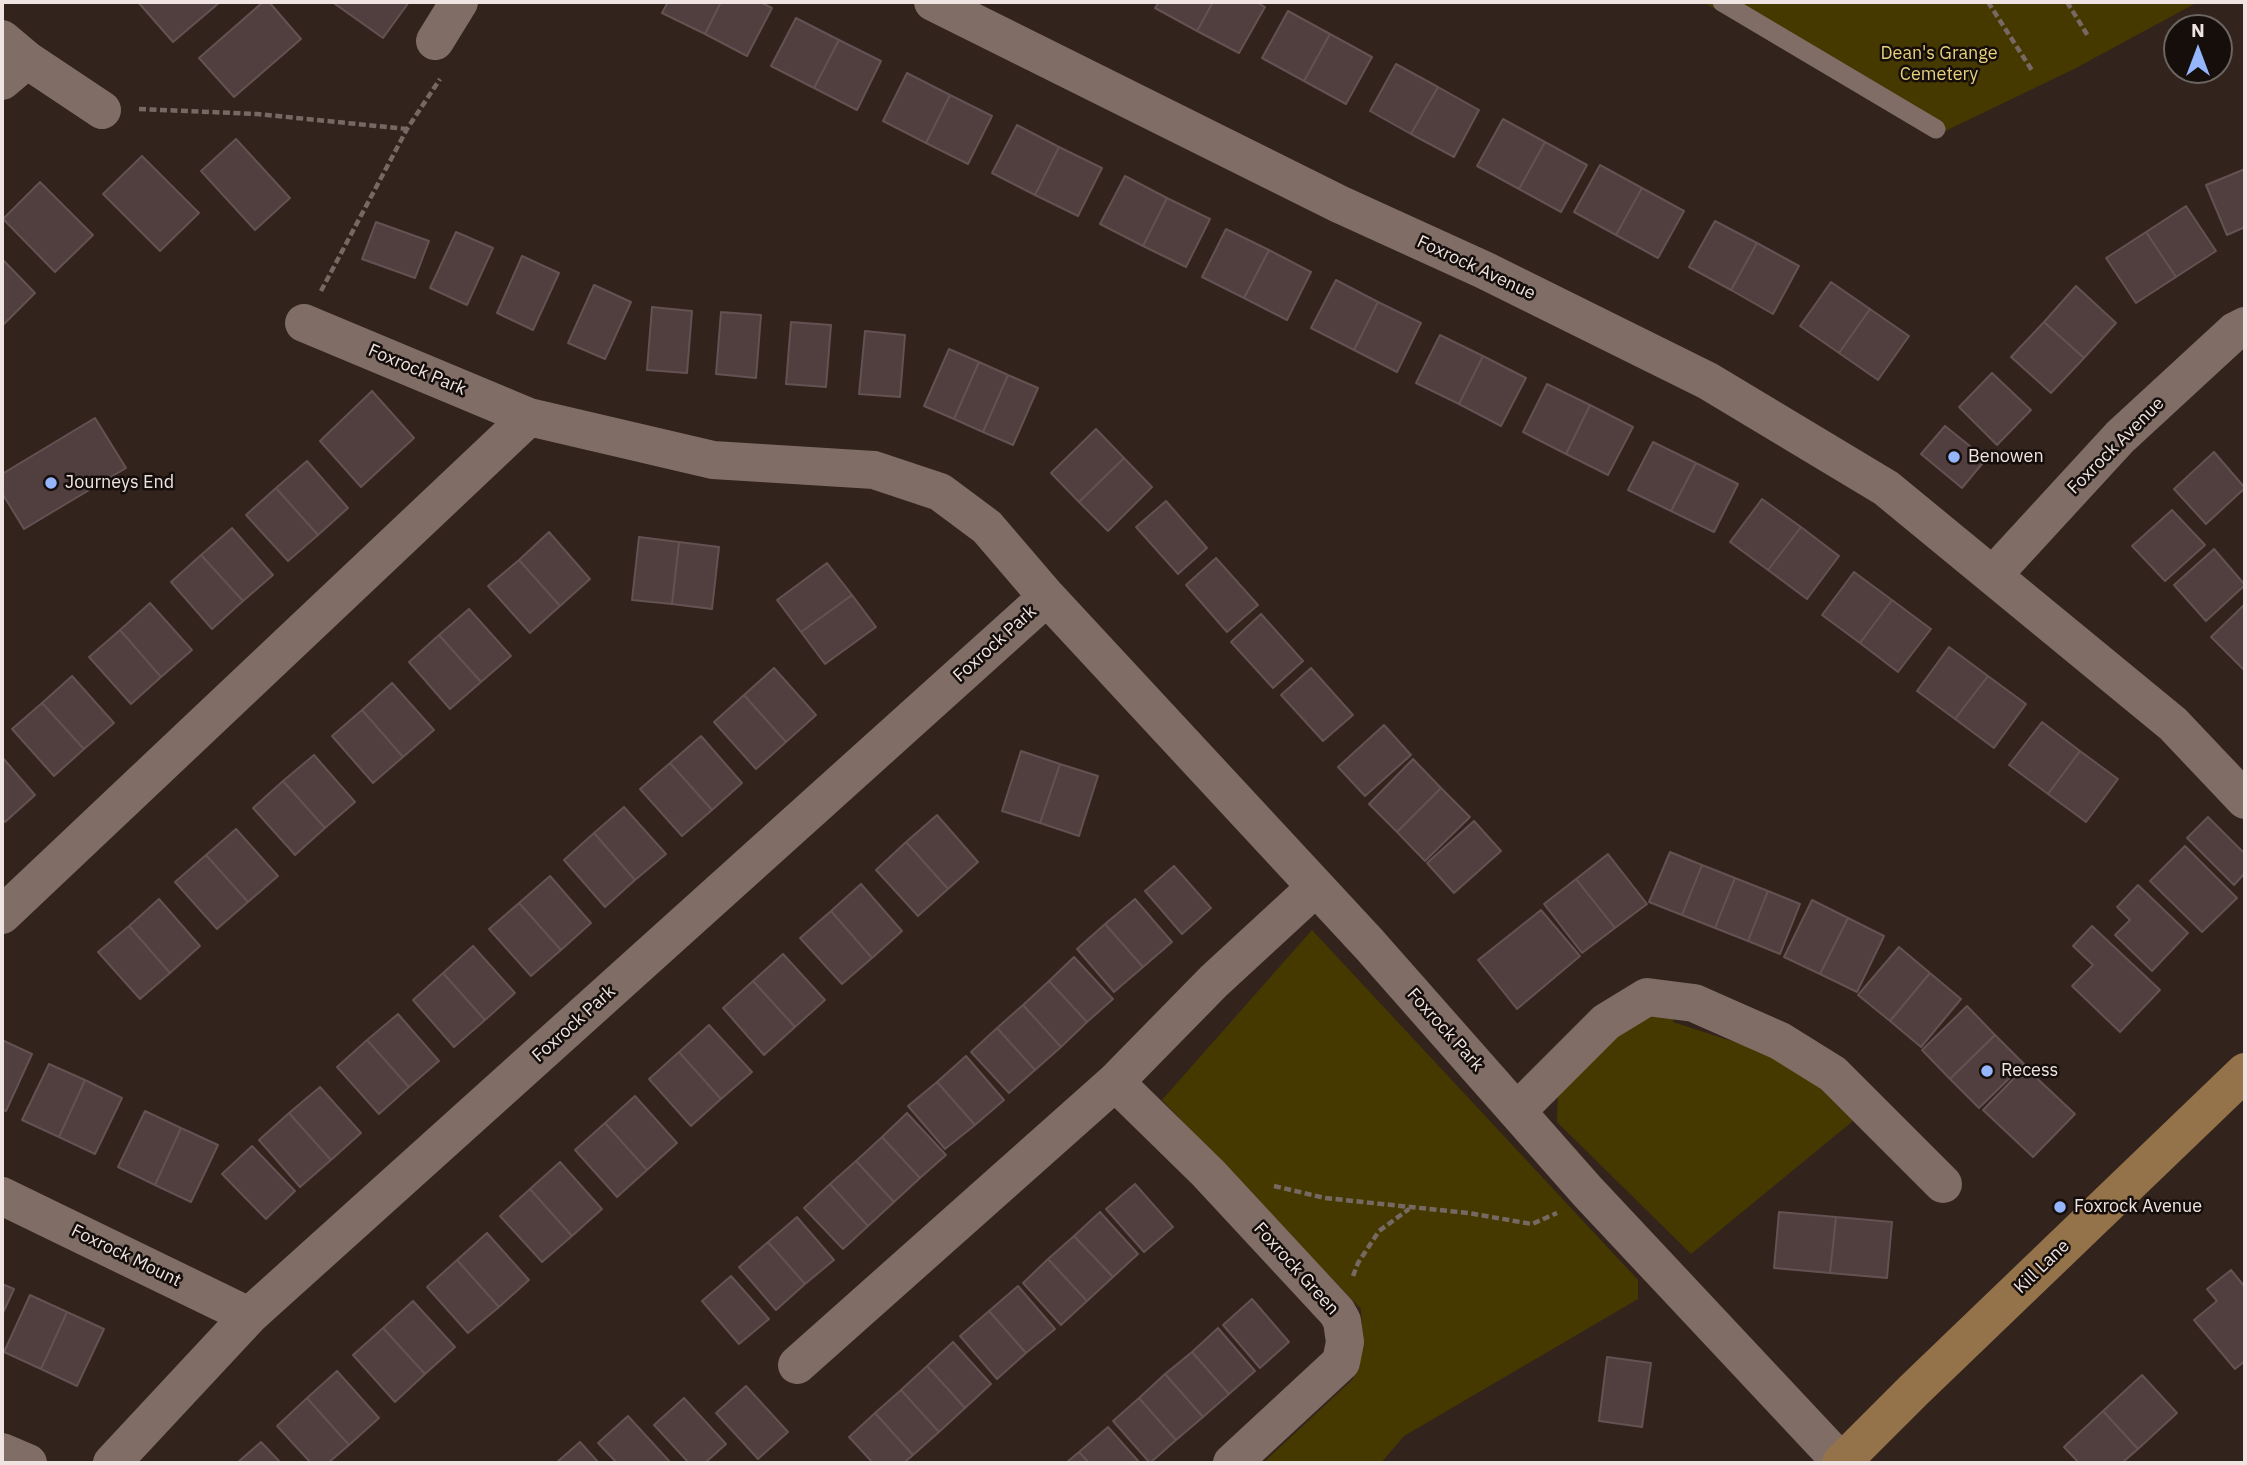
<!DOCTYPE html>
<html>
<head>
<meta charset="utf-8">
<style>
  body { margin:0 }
  #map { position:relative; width:2247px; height:1465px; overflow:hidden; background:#32231d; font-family:"IBM Plex Sans",sans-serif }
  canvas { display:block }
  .frame { position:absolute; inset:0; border:4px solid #efe4e1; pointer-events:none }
  .north { position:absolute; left:2163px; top:14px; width:70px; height:70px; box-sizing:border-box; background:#150e0b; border:2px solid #6c6461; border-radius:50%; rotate:0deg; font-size:19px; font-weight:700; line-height:28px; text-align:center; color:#efe4e1 }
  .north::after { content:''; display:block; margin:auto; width:24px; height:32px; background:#95b6fd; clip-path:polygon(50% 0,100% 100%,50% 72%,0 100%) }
</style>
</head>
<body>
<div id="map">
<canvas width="2247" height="1465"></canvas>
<div class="frame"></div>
<div class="north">N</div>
</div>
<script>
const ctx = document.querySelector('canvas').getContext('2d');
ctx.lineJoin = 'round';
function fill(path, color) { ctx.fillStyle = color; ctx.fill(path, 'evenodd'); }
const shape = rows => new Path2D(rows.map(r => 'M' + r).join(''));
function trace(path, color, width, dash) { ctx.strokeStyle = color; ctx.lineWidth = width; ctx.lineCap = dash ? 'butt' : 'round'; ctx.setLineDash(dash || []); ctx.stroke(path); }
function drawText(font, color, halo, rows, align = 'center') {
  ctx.font = font + ' "IBM Plex Sans",sans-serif'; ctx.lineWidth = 5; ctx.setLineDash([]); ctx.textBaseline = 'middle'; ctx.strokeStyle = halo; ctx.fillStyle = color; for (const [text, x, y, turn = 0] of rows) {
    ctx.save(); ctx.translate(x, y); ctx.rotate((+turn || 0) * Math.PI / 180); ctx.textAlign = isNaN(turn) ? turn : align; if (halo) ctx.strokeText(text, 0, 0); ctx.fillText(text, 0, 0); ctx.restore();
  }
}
fill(shape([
  [1703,2,2198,2,2074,69,1937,135],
  [1312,930,1638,1280,1638,1299,1404,1436,1381,1463,1263,1463,1353,1379,1363,1344,1361,1309,1162,1100],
  [1674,1010,1673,1022,1741,1044,1782,1050,1853,1121,1691,1254,1557,1122,1558,1090,1632,1016]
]), '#463900');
const building = shape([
  [138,2,220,2,173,42,138,2],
  [263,2,269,2,301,39,234,97,199,58,263,2],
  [337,2,409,2,383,38,335,4,337,2],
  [668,2,721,2,705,34,662,13,668,2],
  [721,2,760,2,772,8,747,56,705,34,721,2],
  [1159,2,1213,2,1197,31,1155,8,1159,2],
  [1213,2,1256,2,1265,7,1239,53,1197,31,1213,2],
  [1288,11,1330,34,1304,81,1262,58,1288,11],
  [796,18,839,40,814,88,771,66,796,18],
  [1330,34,1372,57,1346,104,1304,81,1330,34],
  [839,40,881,61,857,110,814,88,839,40],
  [1396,64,1438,87,1411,134,1370,111,1396,64],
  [907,73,950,95,926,143,883,121,907,73],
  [1438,87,1479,110,1454,157,1411,134,1438,87],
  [950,95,992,116,968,164,926,143,950,95],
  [1503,119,1545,142,1519,189,1477,166,1503,119],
  [1017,125,1059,147,1035,195,992,173,1017,125],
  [236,139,290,198,255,230,201,171,236,139],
  [1545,142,1587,165,1561,212,1519,189,1545,142],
  [1059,147,1102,168,1078,216,1035,195,1059,147],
  [142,156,199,213,160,251,103,194,142,156],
  [1600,165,1642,188,1616,235,1574,212,1600,165],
  [2245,169,2245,227,2227,235,2206,185,2245,169],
  [1125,176,1167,198,1143,246,1100,224,1125,176],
  [40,182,93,235,55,272,3,219,40,182],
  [1642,188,1684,211,1658,258,1616,235,1642,188],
  [1167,198,1210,219,1186,267,1143,246,1167,198],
  [2186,206,2216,251,2176,277,2146,232,2186,206],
  [1715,221,1757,243,1731,290,1689,267,1715,221],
  [376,222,429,241,415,278,362,259,376,222],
  [1226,229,1269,250,1244,298,1202,277,1226,229],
  [456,232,493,248,467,305,430,288,456,232],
  [2146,232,2176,277,2136,303,2106,258,2146,232],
  [1757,243,1799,266,1773,314,1731,290,1757,243],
  [1269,250,1311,272,1287,320,1244,298,1269,250],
  [522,256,559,273,533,330,497,313,522,256],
  [2,259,35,293,2,326,2,259],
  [1336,280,1378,302,1354,350,1311,328,1336,280],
  [1831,282,1870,309,1839,353,1800,326,1831,282],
  [594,285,631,302,605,359,568,343,594,285],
  [2076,286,2116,323,2084,358,2044,322,2076,286],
  [1378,302,1421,323,1397,372,1354,350,1378,302],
  [652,307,692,311,687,373,647,370,652,307],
  [1870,309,1909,336,1878,380,1839,353,1870,309],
  [721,312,761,315,756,378,716,374,721,312],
  [791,322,831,325,826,387,786,384,791,322],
  [2044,322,2084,358,2051,393,2011,357,2044,322],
  [865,331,905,335,900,397,859,394,865,331],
  [1440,335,1483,356,1459,404,1416,383,1440,335],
  [949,349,979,362,954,419,924,406,949,349],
  [1483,356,1526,378,1501,426,1459,404,1483,356],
  [979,362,1008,375,983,432,954,419,979,362],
  [1992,373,2031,410,1997,445,1959,407,1992,373],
  [1008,375,1038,388,1013,445,983,432,1008,375],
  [1547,384,1590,405,1566,454,1523,432,1547,384],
  [372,391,414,438,361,487,320,441,372,391],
  [1590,405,1633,427,1608,475,1566,454,1590,405],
  [95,418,126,468,24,529,2,493,2,474,95,418],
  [1945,426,1986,459,1962,488,1921,454,1945,426],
  [1096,429,1124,458,1079,502,1051,473,1096,429],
  [1653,442,1696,463,1671,511,1628,490,1653,442],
  [2214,452,2245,488,2206,524,2174,489,2214,452],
  [1124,458,1152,487,1108,531,1079,502,1124,458],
  [307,461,348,508,318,535,276,488,307,461],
  [1696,463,1738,484,1714,532,1671,511,1696,463],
  [276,488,318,535,288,561,246,515,276,488],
  [1762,499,1801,527,1768,570,1730,542,1762,499],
  [1166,501,1207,548,1178,574,1136,527,1166,501],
  [2172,510,2205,545,2165,581,2132,546,2172,510],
  [1801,527,1839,556,1807,599,1768,570,1801,527],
  [232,528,273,575,243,601,201,555,232,528],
  [549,532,590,579,560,606,519,560,549,532],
  [639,537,679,542,672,604,632,600,639,537],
  [679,542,719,547,712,609,672,604,679,542],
  [2214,549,2245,585,2206,621,2174,585,2214,549],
  [201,555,243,601,212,629,171,582,201,555],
  [1216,558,1258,605,1227,632,1186,585,1216,558],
  [519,560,560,606,530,633,488,586,519,560],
  [827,563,852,595,801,632,777,600,827,563],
  [1854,572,1892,600,1860,643,1822,615,1854,572],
  [852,595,876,627,825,664,801,632,852,595],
  [1892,600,1931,629,1898,672,1860,643,1892,600],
  [150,603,192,650,161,677,120,630,150,603],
  [2245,604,2245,671,2211,637,2245,604],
  [469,609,511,656,481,682,439,635,469,609],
  [1261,614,1303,661,1273,688,1231,642,1261,614],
  [120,630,161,677,131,704,89,657,120,630],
  [439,635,481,682,450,709,409,662,439,635],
  [1949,647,1988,676,1955,719,1917,691,1949,647],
  [774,668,816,715,786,742,744,695,774,668],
  [1311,668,1353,715,1323,741,1281,695,1311,668],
  [72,676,114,723,84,749,42,703,72,676],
  [1988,676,2026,704,1994,748,1955,719,1988,676],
  [392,683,434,730,403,757,362,710,392,683],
  [744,695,786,742,756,769,714,722,744,695],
  [42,703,84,749,54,776,12,729,42,703],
  [362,710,403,757,373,783,332,736,362,710],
  [2042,722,2080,751,2048,794,2009,765,2042,722],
  [1384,725,1411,755,1365,796,1338,767,1384,725],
  [701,736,742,783,712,810,670,763,701,736],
  [1021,751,1060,764,1040,823,1002,811,1021,751],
  [2080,751,2118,779,2086,822,2048,794,2080,751],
  [314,755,355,802,325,828,283,781,314,755],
  [2,757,35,795,5,822,2,818,2,757],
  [1413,759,1441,788,1397,832,1369,804,1413,759],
  [670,763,712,810,682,836,640,789,670,763],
  [1060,764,1098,776,1079,836,1040,823,1060,764],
  [283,781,325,828,295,855,253,808,283,781],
  [1441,788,1470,817,1425,861,1397,832,1441,788],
  [624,807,666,854,635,880,594,833,624,807],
  [937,815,978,862,948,889,906,842,937,815],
  [2208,817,2245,854,2245,873,2234,885,2187,838,2208,817],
  [1474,821,1501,851,1454,893,1427,863,1474,821],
  [236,829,278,876,248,902,206,855,236,829],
  [594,833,635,880,605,907,564,860,594,833],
  [906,842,948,889,918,916,876,870,906,842],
  [2185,846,2237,898,2202,932,2150,881,2185,846],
  [1670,852,1702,865,1682,915,1649,902,1670,852],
  [1608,854,1647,904,1615,928,1576,879,1608,854],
  [206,855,248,902,217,929,175,882,206,855],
  [1702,865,1735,878,1715,928,1682,915,1702,865],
  [1174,866,1211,908,1182,934,1145,891,1174,866],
  [550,876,591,923,561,950,519,903,550,876],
  [1735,878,1768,891,1748,941,1715,928,1735,878],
  [1576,879,1615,928,1582,953,1544,904,1576,879],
  [861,884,902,931,872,958,831,911,861,884],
  [2138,885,2188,933,2152,971,2115,935,2130,920,2117,907,2138,885],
  [1768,891,1800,904,1780,954,1748,941,1768,891],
  [159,899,200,946,170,973,129,926,159,899],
  [1135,899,1172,942,1143,967,1105,924,1135,899],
  [1812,900,1848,918,1820,974,1784,957,1812,900],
  [519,903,561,950,531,976,489,929,519,903],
  [1541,910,1580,956,1517,1009,1478,960,1541,910],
  [831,911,872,958,842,984,800,938,831,911],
  [1848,918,1884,936,1857,992,1820,974,1848,918],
  [1105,924,1143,967,1114,992,1077,949,1105,924],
  [129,926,170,973,140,999,98,952,129,926],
  [2092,926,2160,990,2120,1032,2072,986,2093,965,2073,946,2092,926],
  [473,946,515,993,485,1020,443,973,473,946],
  [1899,947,1930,973,1890,1021,1858,995,1899,947],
  [783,954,825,1000,795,1027,753,981,783,954],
  [1074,957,1113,999,1087,1022,1049,981,1074,957],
  [443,973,485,1020,454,1047,413,1000,443,973],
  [1930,973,1961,999,1921,1047,1890,1021,1930,973],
  [753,981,795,1027,764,1055,723,1008,753,981],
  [1049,981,1087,1022,1061,1047,1023,1005,1049,981],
  [1023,1005,1061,1047,1035,1070,997,1028,1023,1005],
  [1967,1006,1995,1035,1950,1079,1922,1050,1967,1006],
  [398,1014,439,1061,409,1087,367,1040,398,1014],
  [709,1025,752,1072,721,1099,679,1052,709,1025],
  [997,1028,1035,1070,1009,1093,971,1052,997,1028],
  [1995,1035,2024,1064,1979,1108,1950,1079,1995,1035],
  [2,1040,32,1054,6,1111,2,1109,2,1040],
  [367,1040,409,1087,379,1114,337,1067,367,1040],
  [679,1052,721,1099,691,1126,649,1079,679,1052],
  [966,1056,1004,1100,975,1125,937,1082,966,1056],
  [49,1064,85,1080,59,1137,22,1120,49,1064],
  [2025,1067,2075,1114,2033,1157,1983,1110,2025,1067],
  [85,1080,122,1098,95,1154,59,1137,85,1080],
  [937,1082,975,1125,945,1149,908,1106,937,1082],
  [320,1087,361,1133,331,1160,289,1113,320,1087],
  [635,1096,677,1143,647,1170,605,1123,635,1096],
  [145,1111,181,1128,155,1185,118,1167,145,1111],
  [289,1113,331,1160,300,1187,259,1140,289,1113],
  [907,1113,946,1155,920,1178,882,1137,907,1113],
  [605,1123,647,1170,617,1197,575,1150,605,1123],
  [181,1128,218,1145,191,1202,155,1185,181,1128],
  [882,1137,920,1178,894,1202,856,1161,882,1137],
  [252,1146,295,1191,266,1219,222,1174,252,1146],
  [856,1161,894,1202,868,1226,830,1184,856,1161],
  [560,1162,602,1209,572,1236,530,1189,560,1162],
  [830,1184,868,1226,843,1249,804,1208,830,1184],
  [1135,1184,1173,1227,1144,1252,1106,1209,1135,1184],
  [530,1189,572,1236,542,1262,500,1216,530,1189],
  [1100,1212,1138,1254,1113,1277,1074,1236,1100,1212],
  [1779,1212,1836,1217,1830,1273,1774,1268,1779,1212],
  [797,1217,834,1260,805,1284,768,1242,797,1217],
  [1836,1217,1892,1222,1887,1278,1830,1273,1836,1217],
  [487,1233,529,1280,499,1307,457,1260,487,1233],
  [1074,1236,1113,1277,1087,1301,1048,1259,1074,1236],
  [768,1242,805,1284,776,1310,739,1267,768,1242],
  [1048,1259,1087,1301,1061,1325,1023,1283,1048,1259],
  [457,1260,499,1307,468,1333,427,1287,457,1260],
  [2231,1270,2245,1287,2245,1361,2235,1369,2194,1320,2217,1301,2207,1289,2231,1270],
  [731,1276,769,1319,739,1344,702,1301,731,1276],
  [2,1284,14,1289,2,1315,2,1284],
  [1018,1286,1055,1329,1026,1353,989,1311,1018,1286],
  [30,1295,67,1312,41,1369,4,1352,30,1295],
  [1252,1299,1289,1342,1260,1368,1223,1325,1252,1299],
  [413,1301,455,1347,425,1374,383,1328,413,1301],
  [989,1311,1026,1353,997,1379,960,1336,989,1311],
  [67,1312,104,1329,77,1386,41,1369,67,1312],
  [383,1328,425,1374,395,1402,353,1355,383,1328],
  [1218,1328,1255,1371,1229,1394,1192,1352,1218,1328],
  [953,1342,991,1384,965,1408,927,1366,953,1342],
  [1192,1352,1229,1394,1203,1417,1165,1374,1192,1352],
  [1607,1357,1651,1363,1642,1427,1599,1421,1607,1357],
  [927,1366,965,1408,939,1432,901,1390,927,1366],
  [337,1371,379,1418,349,1445,307,1398,337,1371],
  [1165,1374,1203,1417,1176,1440,1139,1398,1165,1374],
  [2142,1375,2177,1413,2138,1449,2103,1411,2142,1375],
  [746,1386,788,1432,758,1459,716,1413,746,1386],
  [901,1390,939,1432,913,1455,875,1413,901,1390],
  [307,1398,349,1445,328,1463,311,1463,277,1426,307,1398],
  [684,1398,726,1444,705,1463,689,1463,654,1425,684,1398],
  [1139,1398,1176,1440,1150,1463,1113,1421,1139,1398],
  [2103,1411,2138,1449,2122,1463,2079,1463,2064,1447,2103,1411],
  [875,1413,913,1455,904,1463,873,1463,849,1437,875,1413],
  [628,1416,670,1462,669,1463,617,1463,598,1443,628,1416],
  [1108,1427,1140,1463,1089,1463,1079,1452,1108,1427],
  [261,1442,281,1463,237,1463,261,1442],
  [580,1442,599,1463,556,1463,580,1442],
  [1079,1452,1089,1463,1066,1463,1079,1452]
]);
fill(building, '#513f40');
trace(building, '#645253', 2);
trace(shape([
  [1988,2,2033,72],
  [2067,2,2088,36],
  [139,109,257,114,407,129],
  [321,291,407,129,440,79],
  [1274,1186,1325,1198,1468,1213,1532,1224,1557,1213],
  [1353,1276,1358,1263,1379,1231,1409,1209]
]), '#766964', 4.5, [7, 3.5]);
trace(shape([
  [1722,2,1936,129]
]), '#7f6d66', 19);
trace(shape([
  [933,2,1339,204,1484,270,1708,381,1886,488,2173,724,2245,800],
  [2,39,27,60,102,110],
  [435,41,459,2],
  [2,81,27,60],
  [304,323,529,417,713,460,874,470,940,492,987,527,1047,597,1369,944,1587,1191,1842,1463],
  [1994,574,2120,437,2235,331,2245,326],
  [2,915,529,417],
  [1115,1082,1208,1173,1337,1312,1342,1321,1345,1342,1341,1362,1232,1463],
  [1517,1111,1606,1022,1647,997,1694,1003,1780,1041,1833,1074,1943,1184],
  [2,1196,249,1316],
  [797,1365,1115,1082,1214,981,1316,887],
  [2,1452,28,1463],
  [112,1463,249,1316,1047,597]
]), '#7f6d66', 38);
trace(shape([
  [1841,1463,1914,1390,2245,1072]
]), '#94724a', 38);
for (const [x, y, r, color] of [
  [1954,457,7,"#95b6fd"],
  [51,483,7,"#95b6fd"],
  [1987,1071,7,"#95b6fd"],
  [2060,1207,7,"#95b6fd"]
]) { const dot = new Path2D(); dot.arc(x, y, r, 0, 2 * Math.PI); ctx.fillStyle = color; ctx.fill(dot); trace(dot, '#150e0b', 2.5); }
drawText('18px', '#e6d07c', '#150e0b', [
  ["Dean's Grange",1939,54],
  ["Cemetery",1939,75]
]);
drawText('18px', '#efe4e1', '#150e0b', [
  ["Foxrock Avenue",1476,268,25],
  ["Foxrock Park",417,370,23],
  ["Foxrock Avenue",2116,446,-45],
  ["Foxrock Park",995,644,-42],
  ["Foxrock Park",574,1024,-42],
  ["Foxrock Park",1445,1030,48],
  ["Foxrock Mount",126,1256,26],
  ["Kill Lane",2042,1267,-44],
  ["Foxrock Green",1296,1269,48]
]);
drawText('18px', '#efe4e1', '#150e0b', [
  ["Benowen",1968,457],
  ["Journeys End",65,483],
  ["Recess",2001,1071],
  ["Foxrock Avenue",2074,1207]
], 'left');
</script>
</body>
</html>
